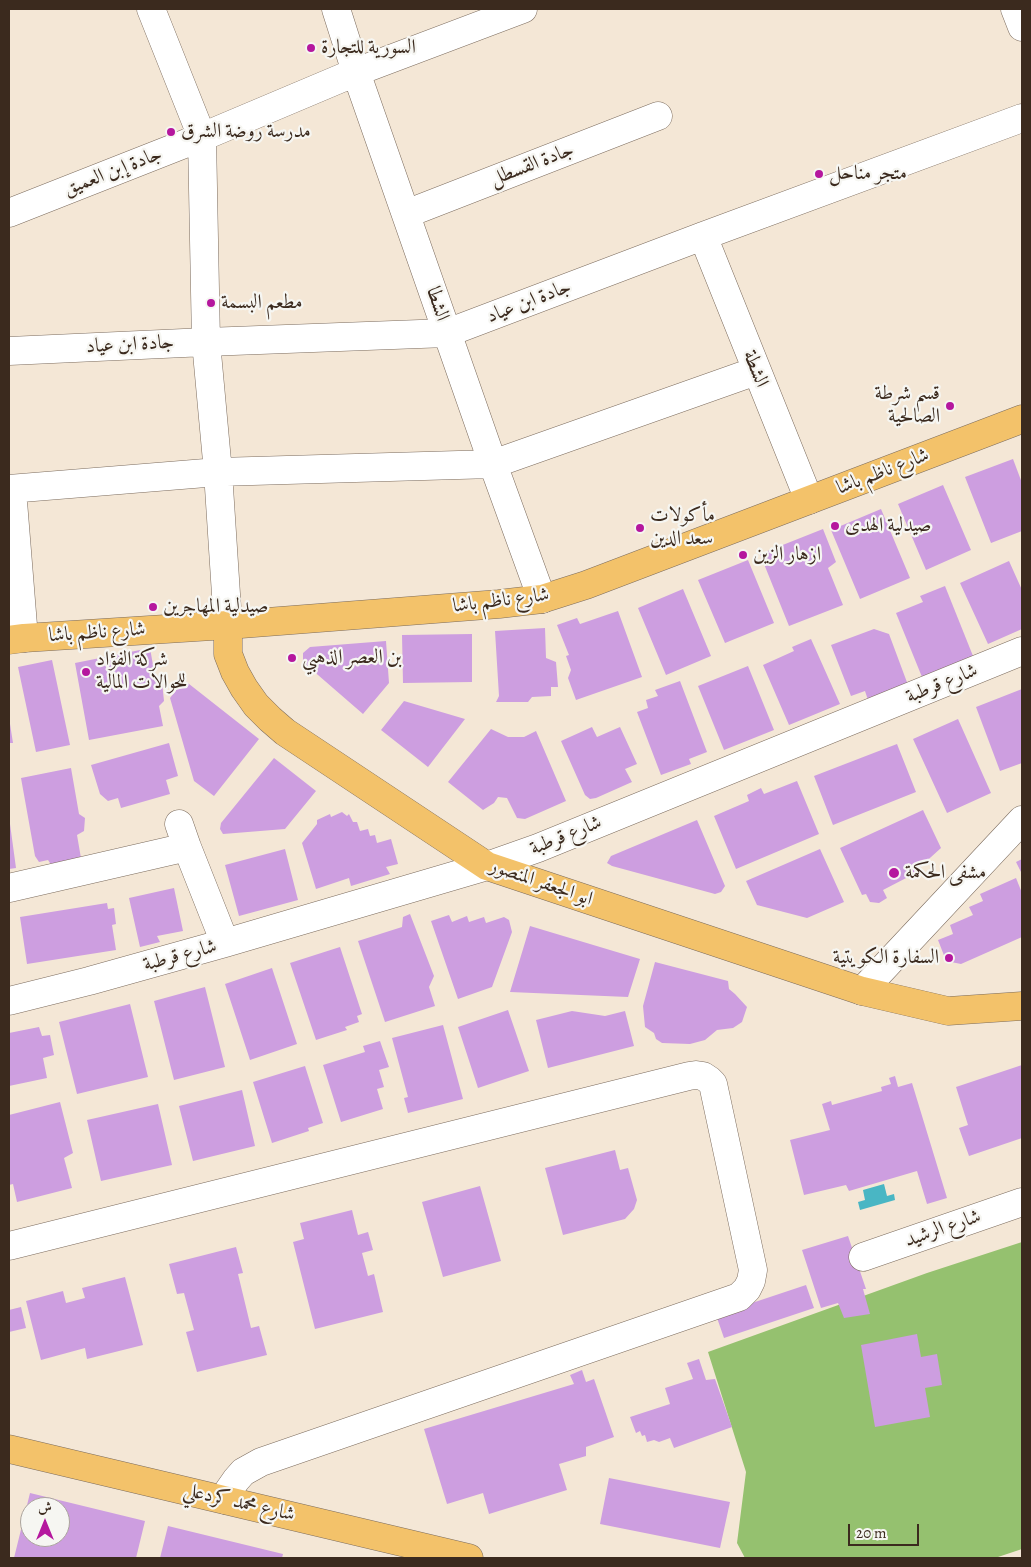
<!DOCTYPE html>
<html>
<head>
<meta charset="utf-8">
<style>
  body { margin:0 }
  #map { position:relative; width:1031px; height:1567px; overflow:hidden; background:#f4e7d6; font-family:Alegreya,Amiri,serif }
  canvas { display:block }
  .frame { position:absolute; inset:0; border:10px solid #3b2a1e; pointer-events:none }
  .north { position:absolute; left:20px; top:1497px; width:50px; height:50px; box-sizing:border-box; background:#f6f6f2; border:1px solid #aba49d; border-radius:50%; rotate:0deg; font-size:14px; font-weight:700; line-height:20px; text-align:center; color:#3b2a1e }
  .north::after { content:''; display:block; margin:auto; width:18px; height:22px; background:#b5179e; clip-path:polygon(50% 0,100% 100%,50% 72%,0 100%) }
  .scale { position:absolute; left:848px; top:1524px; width:71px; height:22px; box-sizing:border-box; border:2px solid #3b2a1e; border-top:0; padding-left:6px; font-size:15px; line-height:18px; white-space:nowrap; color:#3b2a1e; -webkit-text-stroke:4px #f6f6f2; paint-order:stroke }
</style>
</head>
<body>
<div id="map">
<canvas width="1031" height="1567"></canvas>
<div class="frame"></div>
<div class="north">ش</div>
<div class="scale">20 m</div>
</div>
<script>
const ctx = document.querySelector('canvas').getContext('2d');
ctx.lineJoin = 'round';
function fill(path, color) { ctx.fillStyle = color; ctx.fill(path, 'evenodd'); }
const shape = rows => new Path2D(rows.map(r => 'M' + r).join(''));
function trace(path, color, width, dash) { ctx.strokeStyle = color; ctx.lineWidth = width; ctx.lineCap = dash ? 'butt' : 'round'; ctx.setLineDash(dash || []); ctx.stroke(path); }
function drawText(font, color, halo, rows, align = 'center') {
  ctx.font = font + ' Alegreya,Amiri,serif'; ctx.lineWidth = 4.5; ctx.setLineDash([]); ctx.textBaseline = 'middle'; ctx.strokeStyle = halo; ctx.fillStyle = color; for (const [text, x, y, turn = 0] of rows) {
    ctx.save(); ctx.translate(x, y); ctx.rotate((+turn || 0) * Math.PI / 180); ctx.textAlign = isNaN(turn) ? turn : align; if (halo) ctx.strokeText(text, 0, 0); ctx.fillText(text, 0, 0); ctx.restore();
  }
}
fill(shape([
  [1022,1242,1022,1549,995,1558,745,1558,737,1543,746,1472,708,1352,927,1273]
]), '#95c16f');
fill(shape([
  [884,1184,887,1196,894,1194,895,1200,860,1210,858,1202,865,1200,863,1190]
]), '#49b6c4');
fill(shape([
  [1013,459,1022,483,1022,531,991,543,965,477],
  [943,485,971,550,926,570,898,504],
  [881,509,910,578,860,599,831,530],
  [823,529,836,562,828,568,843,605,789,626,760,554],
  [748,560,774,623,725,643,698,580],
  [1009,561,1022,590,1022,629,988,644,960,583],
  [945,586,973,656,922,677,896,613,923,602,920,596],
  [683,589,711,656,666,675,638,608],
  [618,611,642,677,576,700,568,678,571,670,566,656,569,655,557,625,577,618,580,624],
  [545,628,546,658,556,662,558,687,551,687,551,696,532,697,528,702,496,702,499,696,495,631],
  [874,629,889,634,908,685,869,703,865,691,851,696,831,645],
  [472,634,472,682,403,683,402,635],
  [811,639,840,704,789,725,763,665,794,651,792,647],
  [386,641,389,683,363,714,303,662,303,653,310,647],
  [150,648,157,688,162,682,164,701,159,706,163,726,89,740,75,663],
  [52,660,70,745,36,752,18,667],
  [748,666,774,730,724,750,698,686],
  [184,680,259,739,214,796,194,781,170,698],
  [680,681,707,752,689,759,691,764,661,775,637,712,648,708,646,700,658,696,655,690],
  [1022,689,1022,763,1000,771,976,707],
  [404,701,465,719,428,767,381,730],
  [958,719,991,793,947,813,913,739],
  [9,724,10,724,13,743,9,743],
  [592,727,597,737,620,727,637,764,625,769,632,782,596,798,590,799,585,795,561,741],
  [491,729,508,737,524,737,536,731,566,801,525,819,517,818,507,798,498,797,494,803,483,810,448,782],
  [169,743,178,776,166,780,170,794,121,808,118,798,108,801,100,794,91,765],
  [897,744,916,792,833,825,814,776],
  [274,758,316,791,285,829,223,834,220,829,221,823],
  [71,768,79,814,85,818,84,831,77,835,82,864,54,869,48,860,39,862,35,856,21,778],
  [797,781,819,834,736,869,714,816,749,801,747,795,761,788,764,794],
  [923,810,941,848,910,876,883,890,887,898,879,903,870,902,866,894,862,895,840,848],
  [342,812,347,816,349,814,353,822,357,822,360,831,368,829,370,836,375,835,377,843,391,839,398,864,386,867,390,874,351,886,349,878,316,889,302,843,317,824,317,820,330,814,331,817],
  [697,820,725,886,721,892,715,894,612,866,607,863,611,856],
  [9,824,10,824,16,868,9,869],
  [285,849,298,900,239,916,225,865],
  [820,849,844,902,807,918,757,905,746,881],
  [1022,859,1022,874,1016,862],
  [1016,878,1022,893,1022,937,961,964,951,962,945,958,938,940,953,934,950,925,973,915,969,907,983,901,980,894],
  [174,888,183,931,157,936,160,942,140,947,129,898],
  [107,903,108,909,114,908,116,924,112,925,116,950,27,964,20,917],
  [410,914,434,976,429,987,435,1006,385,1022,358,941,402,927,403,917],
  [449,915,452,922,467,916,469,922,484,917,486,923,504,917,509,920,512,932,492,987,458,999,431,921],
  [530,926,640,959,628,997,510,992],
  [340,947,362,1014,357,1016,359,1022,345,1027,347,1030,316,1040,290,963],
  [655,962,728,981,729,989,735,994,747,1007,742,1022,733,1028,717,1030,705,1040,690,1044,662,1043,656,1039,654,1033,645,1027,643,1006],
  [272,968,297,1044,250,1060,225,984],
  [205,987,225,1067,174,1080,154,1001],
  [130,1004,148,1077,77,1094,59,1022],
  [508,1010,529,1071,478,1088,458,1027],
  [572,1011,605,1016,625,1011,634,1046,548,1068,536,1020],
  [443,1025,463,1099,408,1113,404,1098,408,1097,392,1038],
  [39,1027,42,1036,50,1035,54,1055,43,1058,47,1078,9,1086,9,1033],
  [380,1041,389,1067,379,1070,384,1087,377,1089,383,1109,341,1122,323,1065,365,1052,363,1046],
  [1022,1065,1022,1138,969,1156,959,1128,968,1125,956,1087],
  [305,1066,323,1123,308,1128,309,1131,272,1143,253,1082],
  [895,1076,898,1087,912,1083,947,1198,927,1204,917,1171,849,1191,846,1185,804,1195,790,1140,830,1130,822,1104,831,1101,832,1105,882,1091,881,1087,891,1084,889,1078],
  [242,1090,255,1146,193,1161,179,1106],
  [60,1102,73,1153,64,1158,72,1188,17,1202,13,1184,9,1185,9,1115],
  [158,1104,172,1165,101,1181,87,1120],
  [615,1150,620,1170,628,1168,637,1200,634,1209,625,1219,563,1235,545,1168],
  [480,1186,501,1261,443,1277,422,1202],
  [352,1210,358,1235,368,1232,373,1250,362,1253,368,1276,374,1274,383,1312,315,1329,293,1242,304,1239,300,1223],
  [848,1236,866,1289,863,1289,870,1314,844,1318,838,1303,821,1308,802,1250],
  [236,1247,243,1273,238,1274,251,1328,259,1326,267,1355,197,1372,186,1332,194,1330,184,1293,177,1294,169,1264],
  [125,1277,143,1345,87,1359,85,1348,41,1360,26,1301,63,1291,66,1303,85,1298,82,1288],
  [806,1285,814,1308,724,1338,716,1315],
  [21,1307,26,1328,9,1332,9,1310],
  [917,1334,921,1357,937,1354,942,1385,925,1388,930,1417,875,1427,861,1345],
  [699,1359,706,1380,715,1379,732,1427,674,1448,670,1438,659,1442,654,1440,647,1442,645,1435,642,1436,640,1431,636,1433,630,1417,670,1404,665,1388,693,1379,687,1363],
  [582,1370,586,1382,594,1379,614,1437,586,1447,586,1456,559,1464,567,1490,489,1514,483,1493,447,1504,424,1429,574,1384,570,1375],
  [609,1478,730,1502,720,1548,600,1524],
  [30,1493,145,1521,136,1558,14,1558],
  [30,1507,60,1507,60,1537,30,1537],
  [168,1526,283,1554,282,1558,160,1558]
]), '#cd9ee0');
const minor = shape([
  [151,9,202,137,206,342,218,472,228,625],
  [336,9,356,72,493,464,542,599],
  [1015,9,1022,27],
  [9,213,202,137,356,72,523,9],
  [406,214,658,116],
  [703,236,809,500],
  [9,351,206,342,447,333,703,236,1022,118],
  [9,489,218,472,493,464,756,371],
  [12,489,24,638],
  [179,824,187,847,225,943],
  [9,888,187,847],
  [862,991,1022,820],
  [9,1001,89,981,225,943,487,866,538,848,1022,651],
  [9,1246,689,1076,696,1075,703,1076,709,1080,713,1084,753,1270,751,1281,747,1289,739,1297,261,1462,243,1472,236,1480,229,1490,226,1500],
  [863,1257,1022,1202]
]);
const major = shape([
  [228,625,228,654,235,672,244,688,256,705,270,719,285,732,487,866,862,991,948,1011,1022,1006],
  [9,640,24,638,228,625,499,604,542,599,586,585,1022,419],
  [9,1449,469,1558]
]);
trace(minor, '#7c6c5e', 29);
trace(major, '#7c6c5e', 29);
trace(minor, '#fff', 28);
trace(major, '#f3c26a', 28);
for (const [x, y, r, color] of [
  [311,48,5,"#b5179e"],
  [171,132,5,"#b5179e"],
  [819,174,5,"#b5179e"],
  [211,303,5,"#b5179e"],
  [950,406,5,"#b5179e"],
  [835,526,5,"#b5179e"],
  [640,528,5,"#b5179e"],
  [743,555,5,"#b5179e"],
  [153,607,5,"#b5179e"],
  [292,658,5,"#b5179e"],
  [86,672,5,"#b5179e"],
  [894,873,6,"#b5179e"],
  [949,958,5,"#b5179e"]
]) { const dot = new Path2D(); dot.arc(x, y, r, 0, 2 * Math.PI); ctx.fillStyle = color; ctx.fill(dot); trace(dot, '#f6f6f2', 2); }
drawText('20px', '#3b2a1e', '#f6f6f2', [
  ["السورية للتجارة",321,48],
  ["مدرسة روضة الشرق",181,132],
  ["متجر مناحل",829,174],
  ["مطعم البسمة",221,303],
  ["قسم شرطة",940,394,"right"],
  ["الصالحية",940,417,"right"],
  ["مأكولات",650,516],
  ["سعد الدين",650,539],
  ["صيدلية الهدى",845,526],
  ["ازهار الزين",753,555],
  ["صيدلية المهاجرين",163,607],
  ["بن العصر الذهبي",302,658],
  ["شركة الفؤاد",96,660],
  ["للحوالات المالية",96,683],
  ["مشفى الحكمة",905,873],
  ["السفارة الكويتية",939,958,"right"]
], 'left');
drawText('20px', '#3b2a1e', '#f6f6f2', [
  ["جادة القسطل",532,165,-21],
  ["جادة إبن العميق",113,172,-21],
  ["جادة ابن عياد",529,302,-21],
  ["الشطا",437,304,71],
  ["جادة ابن عياد",130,345,-3],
  ["الشطة",755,369,68],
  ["شارع ناظم باشا",883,472,-21],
  ["شارع ناظم باشا",501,601,-7],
  ["شارع ناظم باشا",97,633,-4],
  ["شارع قرطبة",942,684,-22],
  ["شارع قرطبة",566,836,-22],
  ["ابو الجعفر المنصور",541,883,19],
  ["شارع قرطبة",180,956,-15],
  ["شارع الرشيد",943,1229,-19],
  ["شارع محمد كردعلي",239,1503,13]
]);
</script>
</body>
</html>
